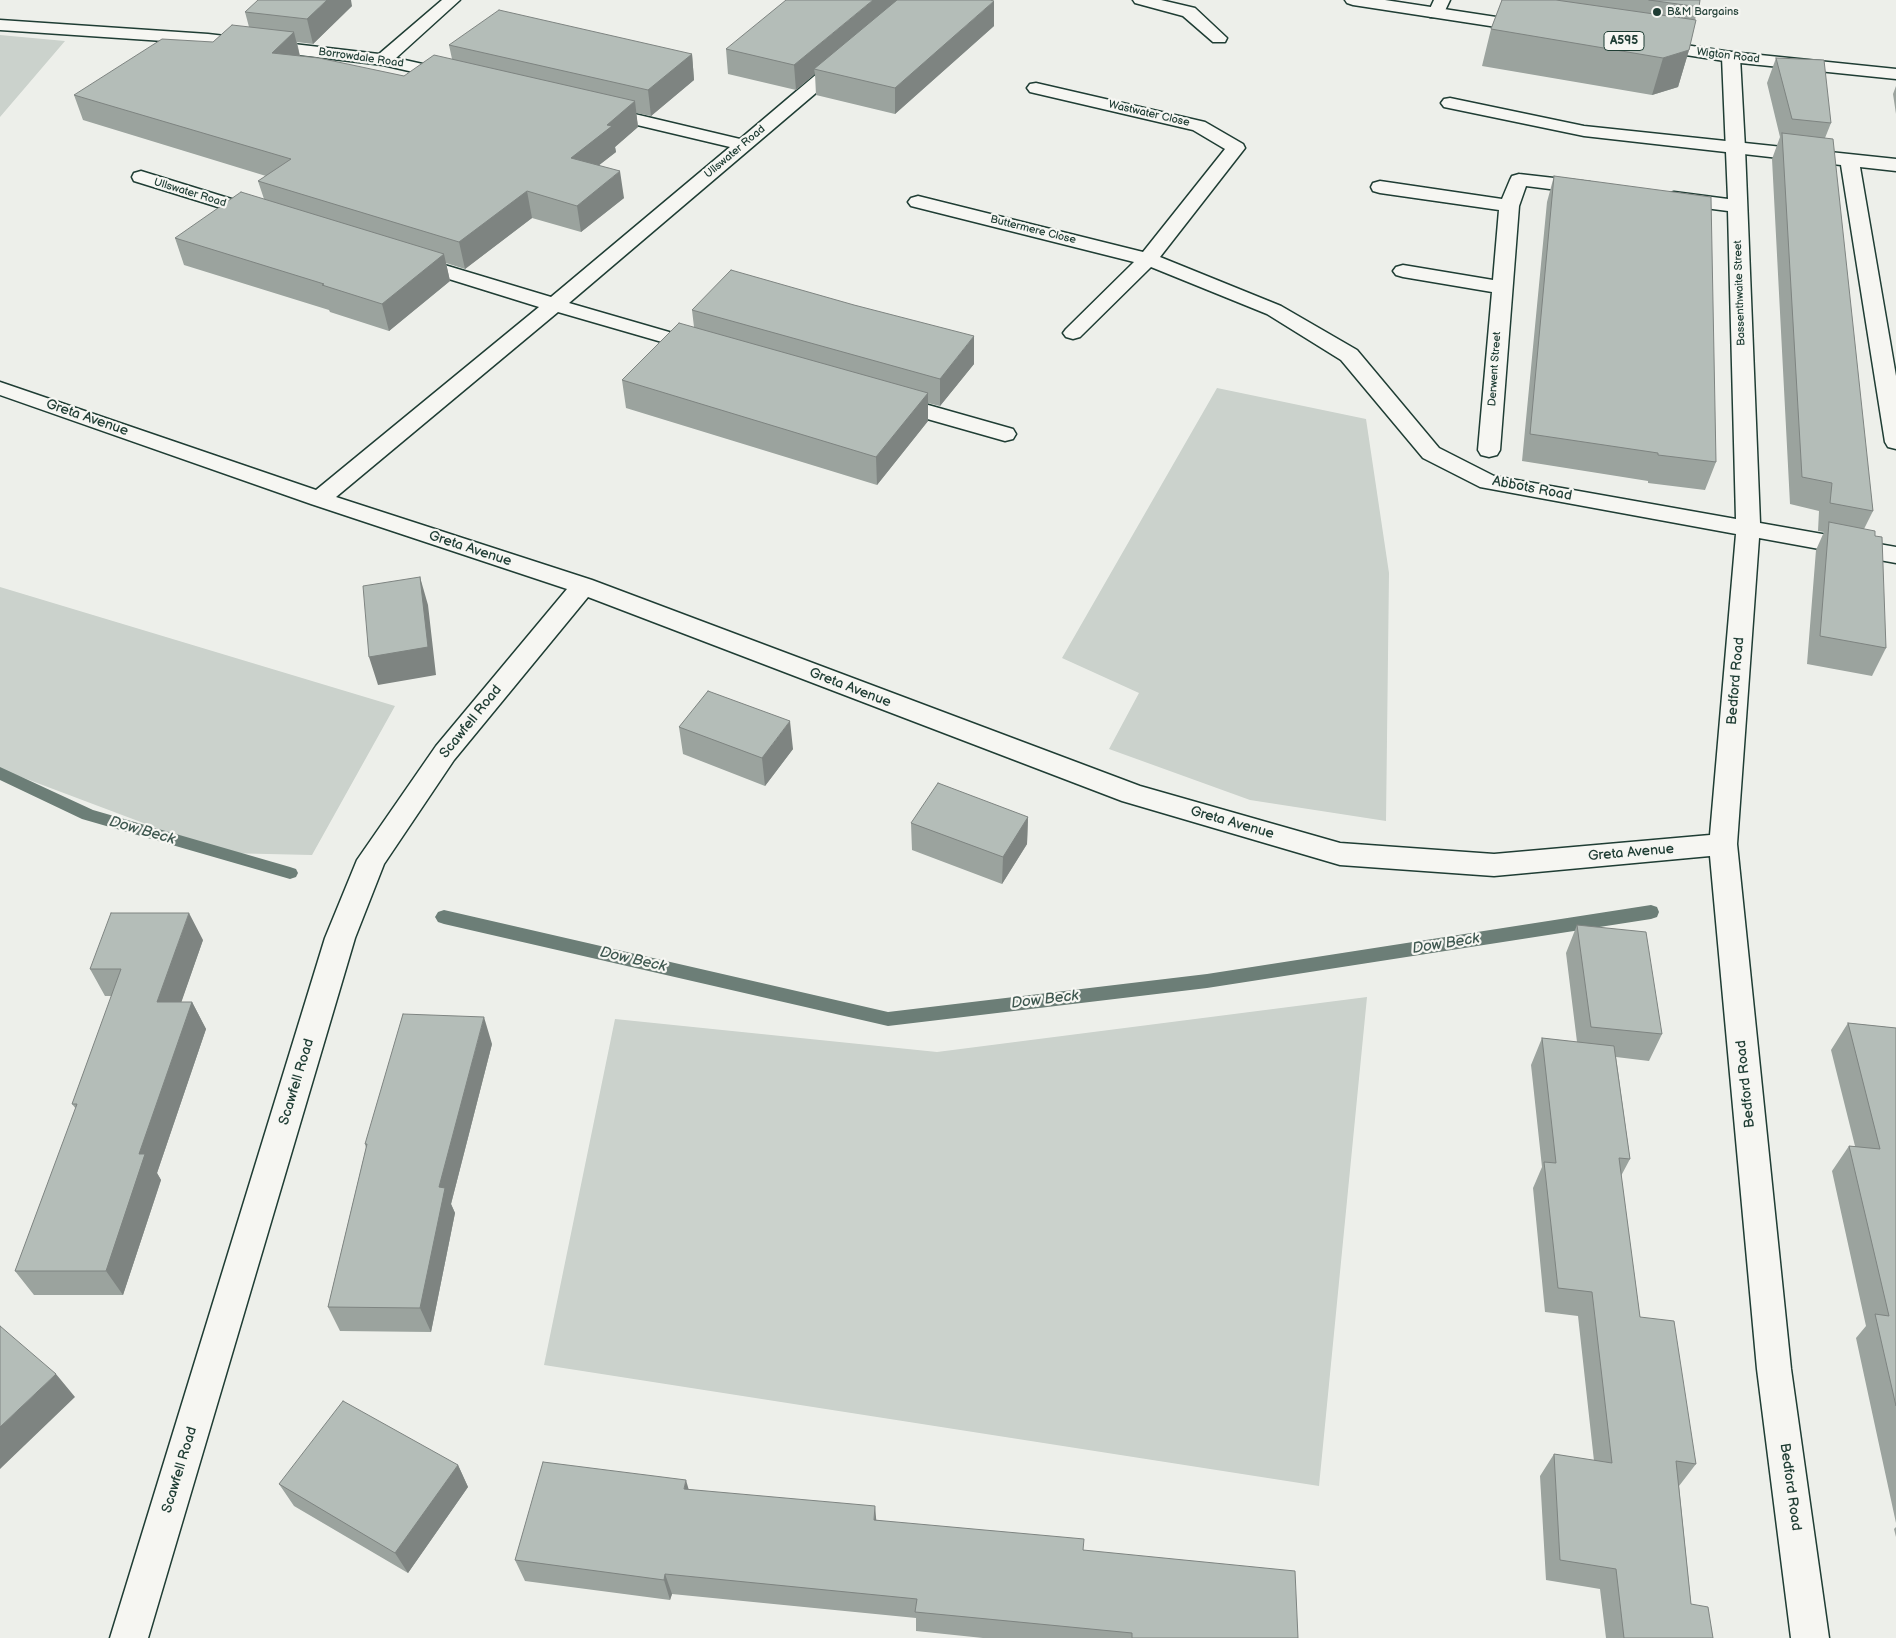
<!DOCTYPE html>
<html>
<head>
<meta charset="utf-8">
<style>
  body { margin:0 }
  canvas { display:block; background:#edefea }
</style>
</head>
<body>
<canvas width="1896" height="1638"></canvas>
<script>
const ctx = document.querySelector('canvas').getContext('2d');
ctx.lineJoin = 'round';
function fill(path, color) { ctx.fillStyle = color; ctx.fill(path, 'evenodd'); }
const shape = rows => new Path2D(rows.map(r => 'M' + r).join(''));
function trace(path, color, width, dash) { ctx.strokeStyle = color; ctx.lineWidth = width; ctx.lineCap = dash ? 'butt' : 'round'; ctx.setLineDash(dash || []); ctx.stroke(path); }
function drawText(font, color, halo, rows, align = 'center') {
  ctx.font = font + ' "Balsamiq Sans",sans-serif'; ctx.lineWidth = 4.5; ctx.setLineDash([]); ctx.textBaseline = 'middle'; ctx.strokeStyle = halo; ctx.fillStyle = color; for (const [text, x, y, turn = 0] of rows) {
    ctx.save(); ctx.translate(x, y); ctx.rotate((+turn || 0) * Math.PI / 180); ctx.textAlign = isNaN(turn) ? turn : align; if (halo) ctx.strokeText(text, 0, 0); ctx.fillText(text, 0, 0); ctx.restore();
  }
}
fill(shape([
  [0,35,65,41,0,117],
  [1217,388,1366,419,1389,573,1386,821,1250,800,1109,749,1139,693,1062,658],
  [0,587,395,706,312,855,223,853,0,769],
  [1367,997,1319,1486,544,1365,615,1019,937,1052]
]), '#cbd2cc');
fill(shape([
  [0,767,93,810,290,867,296,869,298,873,296,877,290,879,82,819,0,780,0,767],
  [1651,905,1657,907,1659,912,1657,917,1651,919,1207,988,888,1026,444,924,438,922,435,917,438,912,444,910,888,1012,1207,974,1651,905]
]), '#6c7e77');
const lane = shape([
  [1434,0,1450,0,1442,17,1430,17,1428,13,1434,0],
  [1450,98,1584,126,1896,159,1896,171,1860,167,1896,376,1896,449,1888,447,1885,442,1841,165,1584,136,1444,107,1441,103,1444,99,1450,98]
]);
const street = shape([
  [442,0,460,0,396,58,458,72,461,76,458,80,452,81,383,65,208,44,0,30,0,20,208,34,379,54,442,0],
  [1133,0,1161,0,1195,8,1227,38,1225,42,1213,42,1183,16,1135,3,1133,0],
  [1731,52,1737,53,1740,57,1745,148,1760,523,1896,547,1896,563,1759,538,1737,844,1791,1369,1829,1638,1791,1638,1757,1369,1710,856,1494,876,1340,865,1122,801,588,597,454,760,384,864,355,938,148,1638,110,1638,325,938,357,860,436,746,567,589,311,504,0,395,0,382,316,490,539,307,404,265,401,261,404,257,411,255,418,257,551,297,730,147,595,115,592,111,595,107,601,106,740,139,838,56,844,55,850,56,853,60,850,64,569,303,707,343,711,347,707,351,700,353,693,351,558,312,336,497,592,580,1140,786,1340,843,1494,854,1710,835,1736,534,1480,487,1423,458,1341,360,1267,314,1151,267,1080,337,1073,339,1066,337,1063,333,1066,329,1134,262,911,206,908,202,911,198,918,196,1143,252,1225,149,1193,130,1030,92,1027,88,1030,84,1036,83,1205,122,1243,144,1245,148,1160,257,1281,306,1357,350,1439,448,1494,476,1736,519,1728,211,1674,204,1667,202,1664,198,1667,194,1674,192,1728,199,1722,57,1725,53,1731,52],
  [141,171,267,210,270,214,267,218,260,220,134,181,132,177,134,173,141,171],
  [1519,174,1589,182,1596,184,1598,188,1596,192,1589,194,1526,186,1519,206,1500,450,1497,455,1489,457,1481,455,1478,450,1492,292,1403,277,1396,275,1393,271,1396,267,1403,265,1493,280,1499,210,1380,193,1373,191,1371,187,1373,183,1380,181,1502,199,1510,180,1512,176,1519,174],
  [893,395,1013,429,1016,434,1013,439,1005,441,885,407,882,402,885,397,893,395]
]);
const primary = shape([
  [1345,0,1385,0,1529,22,1535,23,1537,27,1535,31,1529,32,1353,5,1347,3,1345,0],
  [1653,40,1731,52,1896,69,1896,79,1731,62,1647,49,1644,45,1647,41,1653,40]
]);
trace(lane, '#1f3d34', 3);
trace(street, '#1f3d34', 3);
trace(primary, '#1f3d34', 3);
fill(lane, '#f6f6f2');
fill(street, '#f6f6f2');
fill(primary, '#f6f6f2');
fill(shape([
  [1502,0,1700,0,1695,20,1689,50,1678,87,1652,95,1482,66,1491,29],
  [352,6,313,44,297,42,300,56,404,76,452,59,449,45,692,54,694,80,651,116,636,113,638,127,615,147,616,152,599,165,624,198,581,232,532,218,465,269,446,263,450,281,389,331,330,312,329,310,184,265,175,238,264,199,258,181,266,176,83,120,74,95,213,42,249,27,245,12],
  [994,26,895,114,816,95,815,74,796,90,728,74,726,49],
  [1776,58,1831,123,1825,138,1873,511,1864,529,1886,648,1872,676,1807,664,1816,550,1824,532,1818,531,1819,511,1790,504,1772,159,1780,137,1767,83],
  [1896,86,1896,114,1893,94],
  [1554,176,1716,462,1705,490,1648,483,1648,481,1522,461,1547,202],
  [692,310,974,364,940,406,928,403,928,421,877,485,626,408,622,380,694,327],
  [679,727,793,749,765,786,683,754],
  [1028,817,1027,844,1002,884,912,850,911,823],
  [1577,925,1662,1034,1649,1061,1616,1057,1630,1159,1621,1176,1640,1317,1696,1464,1679,1486,1691,1604,1713,1638,1606,1638,1600,1589,1546,1580,1540,1476,1554,1454,1594,1461,1578,1316,1545,1312,1533,1188,1542,1167,1531,1065,1542,1038,1577,1042,1566,953],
  [203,940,181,1002,192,1002,206,1029,157,1173,161,1180,123,1295,34,1295,15,1271,76,1109,72,1104,112,996,105,996,90,969],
  [1848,1023,1896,1028,1896,1523,1856,1338,1866,1326,1832,1171,1849,1146,1855,1146,1831,1050],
  [492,1044,451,1204,455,1213,431,1332,340,1331,328,1307,366,1148,365,1144],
  [458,1465,468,1487,408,1573,294,1506,279,1484],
  [688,1489,876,1520,1083,1550,1298,1638,983,1638,916,1631,916,1618,672,1594,670,1600,525,1581,515,1560],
  [1896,1527,1896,1537,1894,1529]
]), '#9ba39e');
fill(shape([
  [327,0,351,0,352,6,313,44,307,19],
  [873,0,903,0,814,69,815,74,796,90,794,65],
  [994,1,994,26,895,114,895,88],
  [294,32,300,57,272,53],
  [1689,50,1678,87,1652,95,1663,58],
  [692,54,694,80,651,116,648,90],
  [635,101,638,127,615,147,616,152,575,184,571,158,607,125],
  [620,171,624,198,581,232,577,206],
  [527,191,532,218,465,269,459,242],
  [444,254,450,281,389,331,382,304],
  [974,336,974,364,940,406,940,379],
  [928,393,928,421,877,485,876,457],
  [420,577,428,605,436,675,378,685,369,657],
  [790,721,793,749,765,786,762,758],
  [1028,817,1027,844,1002,884,1003,857],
  [189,913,203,940,172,1029,157,1002],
  [192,1002,206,1029,157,1173,161,1180,123,1295,106,1271,139,1154],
  [484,1017,492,1044,451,1204,455,1213,431,1332,420,1308,439,1187],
  [56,1374,75,1397,0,1469,0,1427],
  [458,1465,468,1487,408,1573,395,1553],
  [686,1480,692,1501,684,1489],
  [875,1506,877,1528,874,1520],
  [665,1574,672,1594,670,1600,664,1580]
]), '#7e8481');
const building = shape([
  [258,0,327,0,307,19,245,12,258,0],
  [786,0,873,0,794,65,726,49,786,0],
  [897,0,990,0,994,1,895,88,814,69,897,0],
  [1502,0,1556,0,1696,20,1689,50,1663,58,1491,29,1502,0],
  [1649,0,1700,0,1699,7,1649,0],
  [499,10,692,54,648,90,449,45,499,10],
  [232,25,294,32,272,53,319,58,404,76,434,55,635,101,607,125,612,126,571,158,620,171,577,206,527,191,459,242,258,181,291,159,74,95,162,39,213,42,232,25],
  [1776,58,1824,60,1831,123,1792,119,1776,58],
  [1782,133,1833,139,1873,511,1830,503,1832,483,1802,477,1782,133],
  [1554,176,1711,197,1716,462,1658,455,1658,453,1530,434,1554,176],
  [241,192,444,254,382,304,322,285,324,284,175,238,241,192],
  [731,270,854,305,974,336,940,379,692,310,731,270],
  [679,323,928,393,876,457,622,380,679,323],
  [1829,522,1875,531,1875,536,1882,537,1886,648,1820,636,1829,522],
  [420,577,428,647,369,657,363,586,420,577],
  [708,691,790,721,762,758,679,727,708,691],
  [938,783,1028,817,1003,857,911,823,938,783],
  [111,913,189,913,157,1002,192,1002,139,1154,145,1154,106,1271,15,1271,77,1104,72,1104,121,969,90,969,111,913],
  [1577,925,1646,932,1662,1034,1591,1027,1577,925],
  [403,1014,484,1017,439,1187,445,1188,420,1308,328,1307,367,1144,365,1144,403,1014],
  [1848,1023,1896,1028,1896,1406,1875,1314,1889,1316,1849,1146,1880,1149,1848,1023],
  [1542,1038,1614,1046,1630,1159,1619,1158,1640,1317,1674,1321,1696,1464,1676,1461,1691,1604,1708,1607,1713,1638,1624,1638,1616,1569,1560,1560,1554,1454,1612,1463,1592,1292,1558,1288,1544,1162,1556,1163,1542,1038],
  [0,1326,56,1374,0,1427,0,1326],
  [343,1401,458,1465,395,1553,279,1484,343,1401],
  [543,1462,686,1480,684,1489,875,1506,874,1520,1084,1539,1083,1550,1295,1571,1298,1638,1132,1638,1132,1633,915,1612,917,1599,665,1574,664,1580,515,1560,543,1462]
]);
fill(building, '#b4bdb8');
trace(building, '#7e8481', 1);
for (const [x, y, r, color] of [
  [1657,12,5,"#1f3d34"]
]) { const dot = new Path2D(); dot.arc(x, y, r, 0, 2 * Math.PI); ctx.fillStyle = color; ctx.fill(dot); trace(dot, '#f6f6f2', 2); }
drawText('11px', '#1f3d34', '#f6f6f2', [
  ["B&M Bargains",1667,12]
], 'left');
drawText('11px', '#1f3d34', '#f6f6f2', [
  ["Wigton Road",1728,56,7],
  ["Borrowdale Road",361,58,8],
  ["Wastwater Close",1149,114,13],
  ["Ullswater Road",735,152,-40],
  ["Ullswater Road",190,193,17],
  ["Buttermere Close",1033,230,14],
  ["Bassenthwaite Street",1740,293,-92],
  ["Derwent Street",1495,369,-86]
]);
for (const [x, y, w] of [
  [1624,41,40]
]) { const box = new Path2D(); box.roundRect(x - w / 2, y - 9.5, w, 19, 4); ctx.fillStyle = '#f6f6f2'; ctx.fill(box); trace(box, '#1f3d34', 1); }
drawText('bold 12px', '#1f3d34', null, [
  ["A595",1624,41]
]);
drawText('14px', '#1f3d34', '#f6f6f2', [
  ["Greta Avenue",87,418,19],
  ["Abbots Road",1532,489,11],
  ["Greta Avenue",470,549,18],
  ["Bedford Road",1736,681,-85],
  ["Greta Avenue",850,688,21],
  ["Scawfell Road",471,722,-51],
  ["Greta Avenue",1232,823,16],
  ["Greta Avenue",1631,853,-5],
  ["Scawfell Road",297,1082,-73],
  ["Bedford Road",1746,1084,-96],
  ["Scawfell Road",180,1470,-73],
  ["Bedford Road",1790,1487,82]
]);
drawText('italic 15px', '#3f5850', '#f6f6f2', [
  ["Dow Beck",142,831,16],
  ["Dow Beck",1446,944,-9],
  ["Dow Beck",633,960,13],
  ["Dow Beck",1045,1000,-7]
]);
</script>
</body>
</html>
